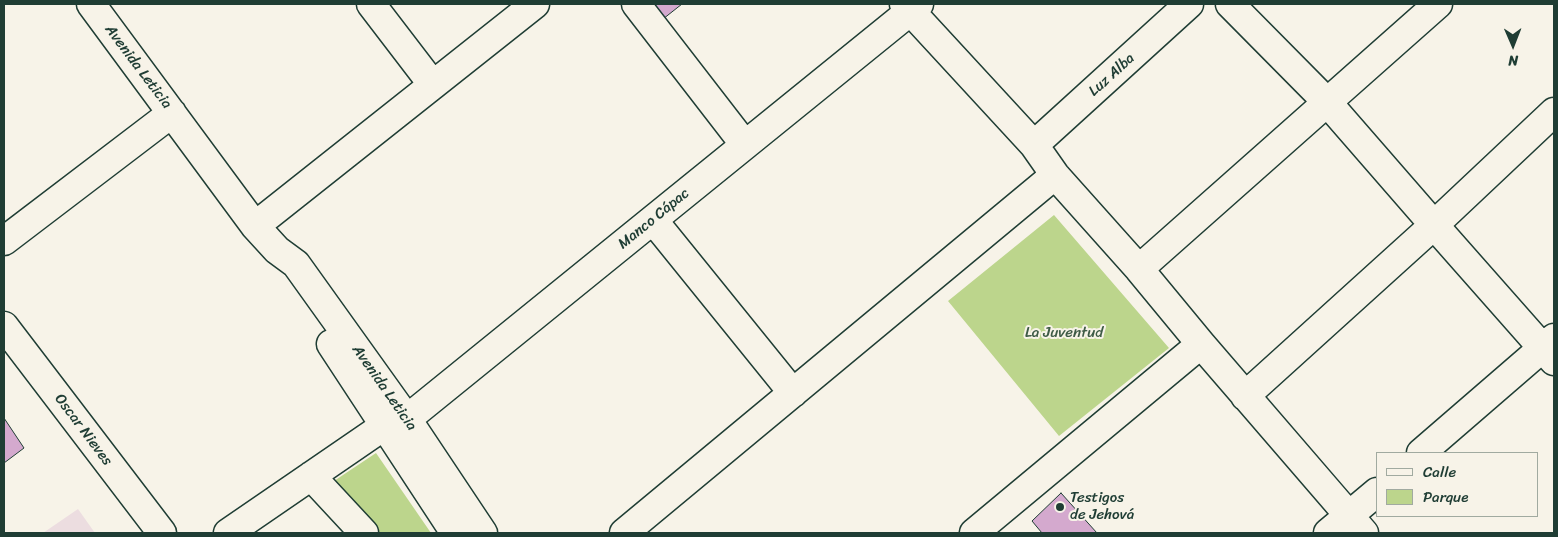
<!DOCTYPE html>
<html>
<head>
<meta charset="utf-8">
<style>
  body { margin:0 }
  #map { position:relative; width:1558px; height:537px; overflow:hidden; background:#f7f3e8; font-family:Sriracha,sans-serif }
  canvas { display:block }
  .frame { position:absolute; inset:0; border:5px solid #1f3d34; pointer-events:none }
  .legend { position:absolute; left:1376px; top:452px; width:162px; height:65px; box-sizing:border-box; background:#f7f3e8; border:1px solid #a1aaa0; margin:0; padding:6px 9px; list-style:none; font-size:15px; color:#1f3d34 }
  .legend li { display:flex; align-items:center; gap:10px; height:25px }
  .legend b { width:25px; border:1px solid #a1aaa0 }
  .north { position:absolute; left:1488px; top:20px; width:50px; height:50px; -webkit-text-stroke:4px #f7f3e8; paint-order:stroke; rotate:179deg; font-size:14px; font-weight:700; line-height:20px; text-align:center; color:#1f3d34 }
  .north::after { content:''; display:block; margin:auto; width:18px; height:22px; background:#1f3d34; clip-path:polygon(50% 0,100% 100%,50% 72%,0 100%) }
</style>
</head>
<body>
<div id="map">
<canvas width="1558" height="537"></canvas>
<div class="frame"></div>
<ul class="legend">
<li><b style="height:6px;background:#f7f3e8"></b>Calle</li>
<li><b style="height:14px;background:#bcd58c"></b>Parque</li>
</ul>
<div class="north">N</div>
</div>
<script>
const ctx = document.querySelector('canvas').getContext('2d');
ctx.lineJoin = 'round';
function fill(path, color) { ctx.fillStyle = color; ctx.fill(path, 'evenodd'); }
const shape = rows => new Path2D(rows.map(r => 'M' + r).join(''));
function trace(path, color, width, dash) { ctx.strokeStyle = color; ctx.lineWidth = width; ctx.lineCap = dash ? 'butt' : 'round'; ctx.setLineDash(dash || []); ctx.stroke(path); }
function drawText(font, color, halo, rows, align = 'center') {
  ctx.font = font + ' Sriracha,sans-serif'; ctx.lineWidth = 4; ctx.setLineDash([]); ctx.textBaseline = 'middle'; ctx.strokeStyle = halo; ctx.fillStyle = color; for (const [text, x, y, turn = 0] of rows) {
    ctx.save(); ctx.translate(x, y); ctx.rotate((+turn || 0) * Math.PI / 180); ctx.textAlign = isNaN(turn) ? turn : align; if (halo) ctx.strokeText(text, 0, 0); ctx.fillText(text, 0, 0); ctx.restore();
  }
}
fill(shape([
  [78,509,95,533,43,533]
]), '#ecdde0');
fill(shape([
  [1054,215,1169,348,1059,436,948,301],
  [376,453,431,533,379,533,334,481]
]), '#bcd58c');
const building = shape([
  [650,4,682,4,663,19,650,4],
  [4,418,24,448,4,463,4,418],
  [1061,493,1097,533,1042,533,1032,521,1061,493]
]);
fill(building, '#d4a9ce');
trace(building, '#1f3d34', 1);
const minor = shape([
  [91,4,255,226,277,250,296,264,407,419,483,533],
  [371,4,433,85],
  [636,4,745,145],
  [904,4,1034,145,1055,175,1139,269,1201,344,1364,533],
  [1230,4,1327,102,1434,225,1554,361],
  [1034,145,1189,4],
  [653,220,793,393],
  [255,226,535,4],
  [4,241,172,113],
  [1139,269,1438,4],
  [4,326,162,533],
  [331,344,455,533],
  [1245,396,1434,225,1554,112],
  [1421,453,1554,338],
  [311,476,364,533],
  [228,533,384,426,407,419,919,4],
  [624,533,1055,175],
  [974,533,1201,344],
  [1328,533,1377,492]
]);
trace(minor, '#1f3d34', 31);
trace(minor, '#f7f3e8', 28);
for (const [x, y, r, color] of [
  [1060,507,5,"#1f3d34"]
]) { const dot = new Path2D(); dot.arc(x, y, r, 0, 2 * Math.PI); ctx.fillStyle = color; ctx.fill(dot); trace(dot, '#f7f3e8', 2); }
drawText('15px', '#1f3d34', '#f7f3e8', [
  ["Avenida Leticia",138,67,53],
  ["Luz Alba",1112,75,-42],
  ["Manco Cápac",654,219,-39],
  ["Avenida Leticia",384,388,55],
  ["Oscar Nieves",83,430,53]
]);
drawText('15px', '#3e5b46', '#f7f3e8', [
  ["La Juventud",1064,333]
]);
drawText('15px', '#1f3d34', '#f7f3e8', [
  ["Testigos",1070,498],
  ["de Jehová",1070,515]
], 'left');
</script>
</body>
</html>
